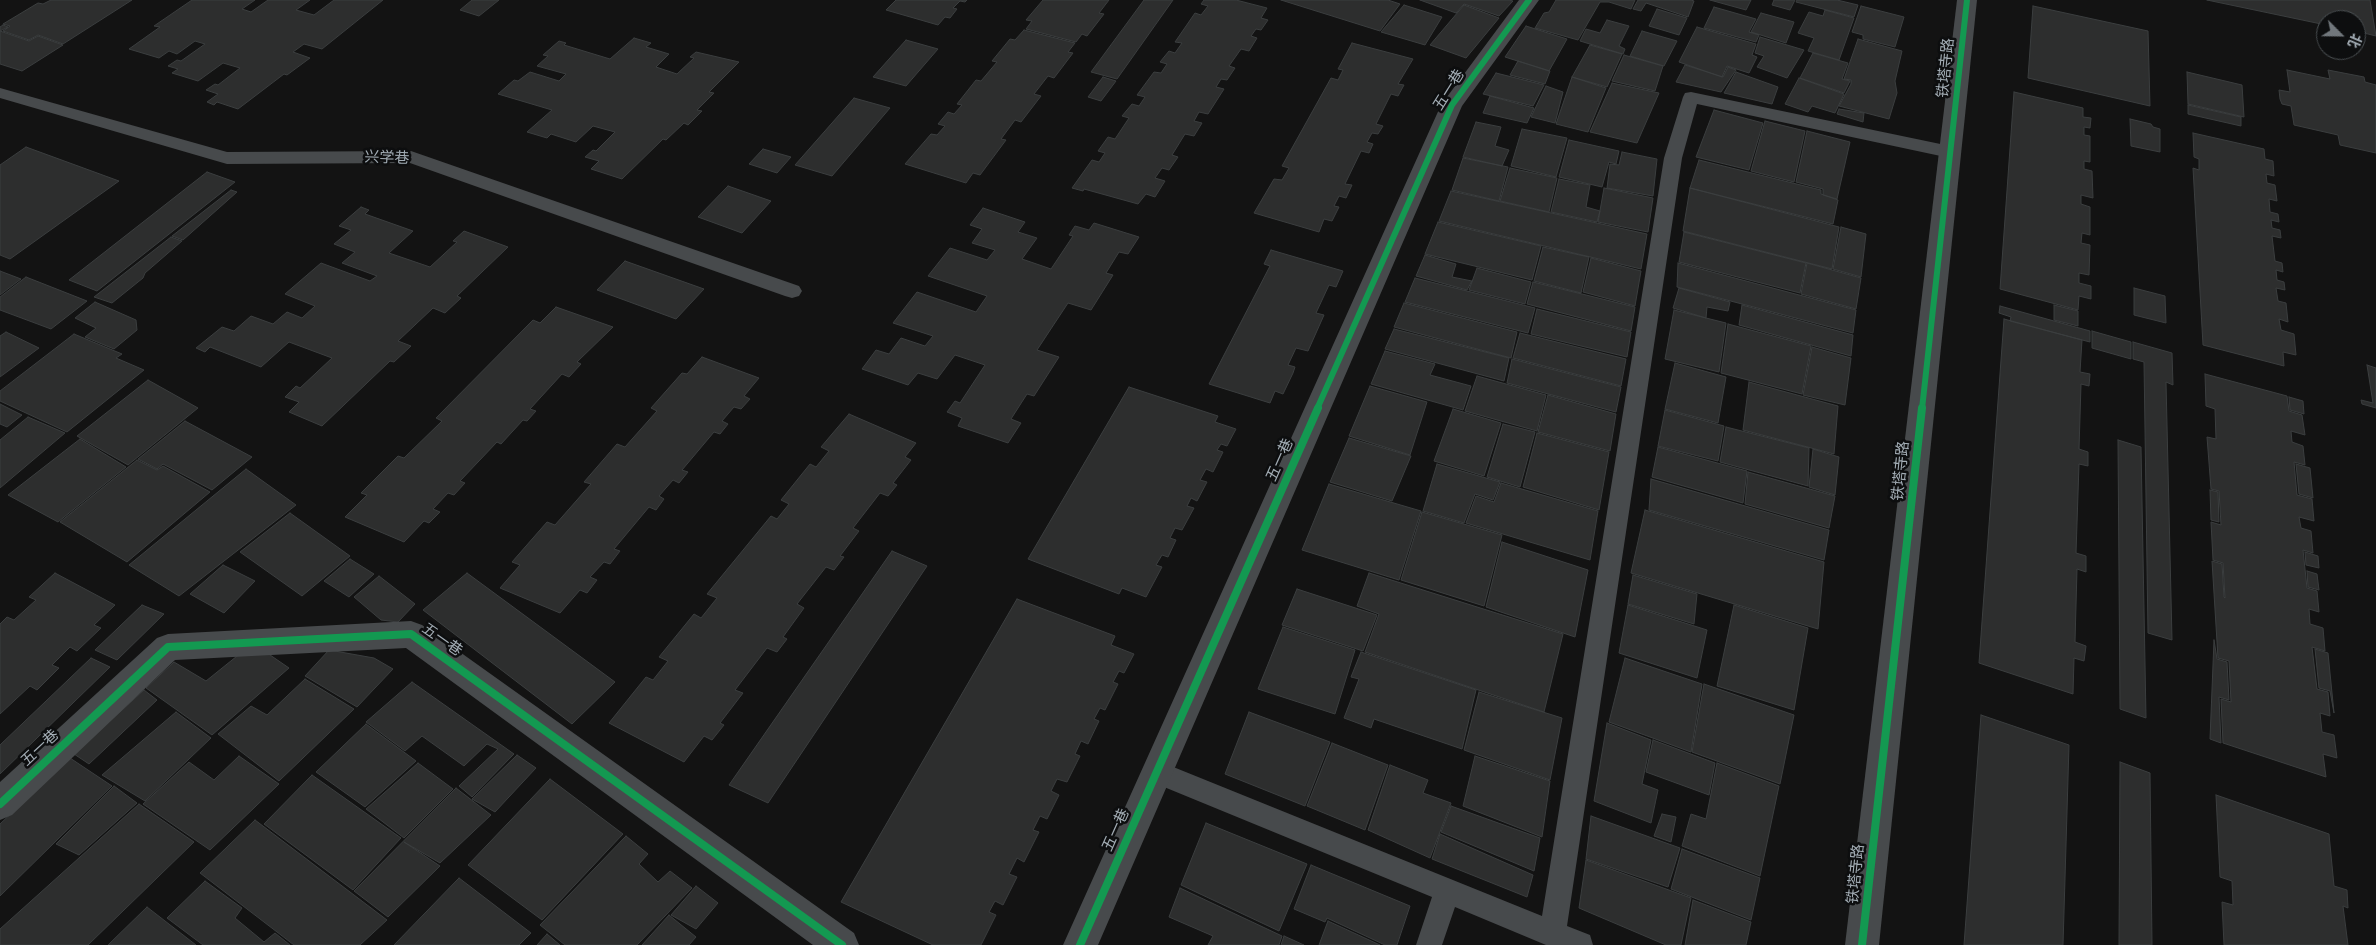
<!DOCTYPE html>
<html>
<head>
<meta charset="utf-8">
<style>
  body { margin:0 }
  #map { position:relative; width:2376px; height:945px; overflow:hidden; background:#131313; font-family:Karla,"Noto Sans SC",sans-serif }
  canvas { display:block }
  .north { position:absolute; left:2316px; top:10px; width:50px; height:50px; box-sizing:border-box; background:#0d0e0f; border:1px solid #494e51; border-radius:50%; rotate:113deg; font-size:14px; font-weight:700; line-height:20px; text-align:center; color:#a3adb5 }
  .north::after { content:''; display:block; margin:auto; width:18px; height:22px; background:#71777c; clip-path:polygon(50% 0,100% 100%,50% 72%,0 100%) }
</style>
</head>
<body>
<div id="map">
<canvas width="2376" height="945"></canvas>
<div class="north">北</div>
</div>
<script>
const ctx = document.querySelector('canvas').getContext('2d');
ctx.lineJoin = 'round';
function fill(path, color) { ctx.fillStyle = color; ctx.fill(path, 'evenodd'); }
const shape = rows => new Path2D(rows.map(r => 'M' + r).join(''));
function trace(path, color, width, dash) { ctx.strokeStyle = color; ctx.lineWidth = width; ctx.lineCap = dash ? 'butt' : 'round'; ctx.setLineDash(dash || []); ctx.stroke(path); }
function drawText(font, color, halo, rows, align = 'center') {
  ctx.font = font + ' Karla,"Noto Sans SC",sans-serif'; ctx.lineWidth = 5; ctx.setLineDash([]); ctx.textBaseline = 'middle'; ctx.strokeStyle = halo; ctx.fillStyle = color; for (const [text, x, y, turn = 0] of rows) {
    ctx.save(); ctx.translate(x, y); ctx.rotate((+turn || 0) * Math.PI / 180); ctx.textAlign = isNaN(turn) ? turn : align; if (halo) ctx.strokeText(text, 0, 0); ctx.fillText(text, 0, 0); ctx.restore();
  }
}
const building = shape([
  [51,0,132,0,63,44,38,35,29,40,3,31,10,26,3,24,38,3,43,4,51,0],
  [192,0,255,0,242,9,251,12,268,0,310,0,296,10,314,15,334,0,383,0,322,49,304,44,293,52,310,58,287,75,284,74,238,109,217,102,214,105,207,102,218,94,206,90,215,84,218,85,240,68,223,63,198,81,172,73,178,69,168,66,177,60,181,61,205,44,195,41,177,54,169,51,159,58,129,49,160,27,154,26,192,0],
  [472,0,499,0,479,16,460,10,472,0],
  [896,0,967,0,965,2,960,1,953,8,957,9,950,18,945,17,938,25,886,10,896,0],
  [1043,0,1109,0,1099,13,1104,14,1087,36,1082,34,1076,42,1026,29,1032,21,1026,20,1043,0],
  [1144,0,1173,0,1117,79,1091,72,1144,0],
  [1204,0,1236,0,1267,8,1261,18,1268,20,1261,30,1256,29,1251,36,1257,38,1249,51,1241,49,1229,66,1235,68,1227,80,1221,79,1216,87,1224,89,1208,114,1199,112,1194,121,1202,123,1194,136,1185,134,1172,155,1178,157,1169,170,1162,168,1155,178,1165,181,1155,197,1146,194,1138,204,1084,189,1083,191,1072,188,1092,160,1099,162,1105,153,1098,151,1108,137,1115,139,1129,118,1122,116,1132,104,1139,106,1145,97,1137,95,1154,72,1161,73,1167,64,1160,62,1169,51,1175,53,1182,43,1175,42,1195,13,1201,15,1208,6,1201,4,1204,0],
  [1281,0,1388,0,1400,4,1380,31,1281,0],
  [1420,0,1509,0,1513,1,1499,16,1464,4,1456,13,1420,0],
  [1556,0,1635,0,1631,9,1609,2,1600,2,1578,40,1535,28,1544,13,1549,12,1556,0],
  [1638,0,1691,0,1694,1,1688,17,1646,3,1641,11,1633,9,1638,0],
  [1710,0,1751,0,1746,10,1710,0],
  [1774,0,1795,0,1790,10,1772,5,1774,0],
  [1797,0,1837,0,1858,5,1854,17,1796,2,1797,0],
  [2207,0,2370,0,2376,36,2356,31,2356,20,2326,20,2326,25,2207,0],
  [1404,5,1442,17,1425,45,1381,32,1404,5],
  [1464,5,1499,18,1466,58,1430,45,1464,5],
  [1861,6,1904,17,1895,47,1863,39,1863,35,1852,32,1861,6],
  [2033,6,2148,31,2150,106,2028,78,2033,6],
  [1714,7,1756,19,1749,32,1759,35,1756,42,1704,28,1714,7],
  [1657,9,1687,18,1679,35,1649,26,1657,9],
  [1825,10,1854,18,1839,60,1808,51,1814,38,1798,33,1809,12,1823,16,1825,10],
  [1761,13,1794,22,1786,43,1751,32,1761,13],
  [1607,20,1629,26,1619,46,1625,49,1623,54,1580,41,1586,29,1600,33,1607,20],
  [3,25,8,27,0,31,29,41,38,36,63,45,22,71,0,64,0,27,3,25],
  [1526,26,1567,39,1549,71,1505,57,1526,26],
  [1697,27,1756,44,1752,55,1757,57,1749,73,1727,66,1722,77,1679,62,1697,27],
  [1024,30,1075,43,1068,52,1073,53,1054,78,1048,76,1034,94,1041,96,1021,122,1015,120,1001,139,1006,140,980,175,973,173,966,183,905,164,931,134,937,135,945,126,938,124,948,112,954,114,962,105,957,104,976,80,981,81,997,62,992,61,1010,39,1015,40,1024,30],
  [1642,31,1677,41,1664,66,1630,56,1642,31],
  [1760,37,1804,50,1787,78,1757,67,1764,56,1755,53,1760,37],
  [634,38,651,43,646,47,669,54,656,67,677,74,694,58,690,57,696,52,739,62,709,92,714,93,697,110,702,111,688,125,684,123,666,140,663,139,622,179,591,169,599,161,585,157,593,150,596,151,615,132,593,126,576,142,551,134,547,138,527,132,552,110,498,94,514,80,518,81,530,72,559,81,566,74,537,66,548,56,543,55,559,41,566,43,564,45,610,59,634,38],
  [1858,39,1902,51,1895,81,1897,93,1889,119,1839,106,1851,84,1851,80,1844,79,1858,39],
  [906,40,938,49,906,86,873,77,906,40],
  [1352,43,1413,59,1398,84,1404,85,1398,96,1391,94,1376,124,1383,126,1378,134,1372,133,1367,142,1373,144,1369,153,1361,151,1345,184,1352,185,1346,198,1339,196,1334,206,1339,207,1332,221,1324,219,1319,232,1254,213,1274,179,1282,180,1289,168,1282,166,1331,78,1338,80,1343,70,1338,69,1352,43],
  [1590,45,1622,54,1607,87,1572,77,1590,45],
  [1813,53,1848,63,1842,79,1850,81,1844,93,1800,78,1813,53],
  [1624,55,1663,66,1655,91,1612,81,1624,55],
  [1518,61,1550,71,1545,84,1510,75,1518,61],
  [1685,65,1723,77,1728,67,1736,70,1721,92,1676,82,1685,65],
  [2287,70,2330,79,2328,70,2364,77,2365,82,2376,85,2376,153,2340,145,2338,135,2294,125,2291,106,2282,104,2280,99,2279,90,2290,92,2287,70],
  [1736,72,1778,87,1772,104,1724,93,1736,72],
  [2187,72,2242,85,2244,117,2188,104,2187,72],
  [1496,73,1544,85,1533,106,1483,94,1496,73],
  [1103,77,1116,81,1101,101,1088,97,1103,77],
  [1572,77,1606,88,1588,132,1556,124,1572,77],
  [1799,78,1844,94,1835,113,1812,106,1808,112,1785,104,1799,78],
  [1612,83,1659,93,1637,143,1590,132,1612,83],
  [1546,86,1563,92,1555,123,1531,117,1546,86],
  [2014,92,2083,108,2083,117,2091,118,2090,128,2084,127,2084,135,2090,136,2090,162,2084,161,2084,169,2092,171,2093,198,2081,195,2081,204,2090,207,2090,235,2082,233,2081,243,2090,245,2089,275,2079,273,2079,283,2091,286,2091,299,2079,296,2078,310,2000,289,2014,92],
  [1490,96,1534,108,1527,123,1483,113,1490,96],
  [854,98,890,108,832,176,795,165,854,98],
  [2188,105,2241,117,2241,126,2188,114,2188,105],
  [1839,109,1864,113,1863,122,1837,114,1839,109],
  [1714,110,1763,123,1749,170,1696,157,1714,110],
  [2130,119,2151,124,2153,127,2160,129,2160,152,2131,146,2130,119],
  [1765,121,1805,131,1794,182,1751,171,1765,121],
  [1476,122,1501,127,1495,146,1509,150,1502,166,1463,157,1476,122],
  [1522,129,1567,138,1556,177,1511,166,1522,129],
  [1807,131,1850,142,1837,199,1823,195,1823,189,1796,182,1807,131],
  [2193,133,2264,149,2265,159,2273,161,2274,176,2266,174,2267,183,2275,185,2277,201,2269,199,2270,212,2278,214,2279,222,2271,220,2272,228,2280,230,2281,238,2272,236,2275,261,2282,263,2283,272,2276,270,2277,280,2284,282,2285,290,2276,288,2278,301,2286,303,2288,322,2279,319,2281,330,2294,334,2296,355,2283,352,2284,366,2203,345,2193,168,2199,170,2199,159,2194,157,2193,133],
  [1569,140,1619,151,1616,164,1609,162,1602,187,1559,177,1569,140],
  [26,147,119,181,10,259,0,255,0,165,26,147],
  [763,149,791,157,777,173,749,164,763,149],
  [1622,152,1657,159,1653,196,1607,188,1610,164,1619,165,1622,152],
  [1463,158,1508,167,1499,201,1452,190,1463,158],
  [1699,160,1821,190,1821,194,1838,200,1833,224,1690,188,1699,160],
  [1510,168,1557,178,1549,212,1500,201,1510,168],
  [207,172,235,182,97,291,69,280,207,172],
  [1559,179,1590,185,1586,207,1600,211,1597,222,1551,212,1559,179],
  [728,186,771,201,742,233,698,217,728,186],
  [1604,188,1653,198,1648,232,1598,222,1604,188],
  [1690,188,1839,227,1832,269,1683,231,1690,188],
  [231,190,237,192,183,240,172,236,231,190],
  [1451,191,1647,234,1641,269,1439,221,1451,191],
  [361,207,369,210,365,214,413,231,389,253,430,267,457,242,453,241,464,231,508,247,457,296,461,298,445,313,433,308,398,341,411,346,394,362,390,361,322,426,289,412,299,402,285,397,296,386,300,388,332,358,289,342,261,367,210,347,205,352,196,348,222,327,234,331,251,316,273,324,287,312,302,318,315,306,285,294,321,263,370,281,377,276,342,263,355,252,334,244,351,230,339,226,361,207],
  [983,208,1025,222,1018,232,1037,238,1022,259,1051,269,1073,236,1069,235,1075,226,1089,230,1094,223,1139,237,1128,254,1119,252,1106,273,1113,275,1091,310,1068,303,1037,350,1059,357,1034,396,1027,394,1011,419,1021,423,1008,443,958,426,962,418,947,412,955,401,960,403,985,365,955,355,937,379,918,373,908,385,862,369,876,350,889,354,901,338,925,346,933,336,893,323,917,292,976,312,987,296,928,276,950,248,987,260,995,250,972,243,982,229,970,225,983,208],
  [1438,222,1541,246,1532,280,1425,254,1438,222],
  [1841,227,1866,234,1861,277,1833,269,1841,227],
  [1684,232,1806,263,1800,293,1679,262,1684,232],
  [171,237,182,241,145,273,143,278,112,303,94,297,171,237],
  [1543,247,1589,257,1581,293,1534,281,1543,247],
  [1271,250,1343,271,1336,287,1329,285,1316,313,1324,315,1308,351,1296,348,1288,365,1295,367,1293,373,1283,394,1275,391,1270,403,1209,384,1270,266,1264,264,1271,250],
  [1425,255,1456,264,1452,277,1472,281,1467,290,1416,276,1425,255],
  [1591,258,1641,271,1635,306,1583,292,1591,258],
  [625,261,704,289,676,319,597,290,625,261],
  [1678,263,1856,310,1853,333,1677,287,1678,263],
  [1807,263,1861,278,1856,309,1801,294,1807,263],
  [1477,268,1531,282,1525,304,1469,290,1477,268],
  [0,271,21,279,0,295,0,271],
  [26,277,87,301,51,329,0,310,0,297,26,277],
  [1415,278,1535,308,1528,333,1405,302,1415,278],
  [1533,282,1635,307,1631,331,1527,304,1533,282],
  [1679,288,1730,302,1728,311,1707,307,1706,318,1673,308,1679,288],
  [2134,288,2165,296,2166,323,2134,315,2134,288],
  [95,302,136,320,137,330,114,349,85,337,96,328,75,318,95,302],
  [1404,303,1517,332,1511,358,1394,327,1404,303],
  [1742,305,1853,335,1851,356,1739,325,1742,305],
  [2054,305,2078,311,2078,326,2054,320,2054,305],
  [2000,306,2090,331,2090,342,2010,321,2011,317,1999,313,2000,306],
  [556,307,613,327,577,362,581,364,569,377,562,374,530,409,536,411,527,421,523,420,501,444,497,442,460,481,465,483,454,495,448,493,433,509,440,512,429,523,424,521,404,542,345,517,367,495,361,493,398,456,404,458,442,421,436,418,533,320,540,323,556,307],
  [1537,309,1631,332,1627,357,1531,334,1537,309],
  [1674,310,1726,323,1719,372,1665,359,1674,310],
  [2004,319,2082,340,2080,372,2090,374,2089,386,2081,384,2079,449,2088,452,2088,466,2079,464,2076,553,2086,556,2086,572,2077,569,2075,642,2086,646,2084,661,2074,658,2073,694,1979,663,2004,319],
  [1728,324,1811,346,1802,394,1721,373,1728,324],
  [1394,329,1509,358,1504,381,1385,349,1394,329],
  [2092,331,2131,342,2131,359,2092,348,2092,331],
  [6,332,39,348,0,377,0,336,6,332],
  [1520,333,1626,359,1621,386,1513,358,1520,333],
  [74,334,122,354,116,358,144,370,67,432,0,401,0,391,74,334],
  [2133,342,2172,353,2173,385,2166,382,2172,640,2148,633,2144,362,2133,359,2133,342],
  [1812,347,1851,358,1845,405,1803,395,1812,347],
  [1385,351,1435,364,1430,375,1471,386,1463,410,1371,384,1385,351],
  [702,357,759,378,744,396,750,399,741,409,734,407,722,421,728,424,720,434,714,432,682,470,688,472,679,483,673,480,659,496,664,499,656,510,649,507,614,549,620,551,610,564,604,562,590,577,597,580,587,593,580,590,560,613,500,588,520,565,512,562,547,522,555,525,591,484,584,482,617,444,625,447,657,411,651,408,682,373,687,374,702,357],
  [1512,359,1621,387,1616,412,1507,383,1512,359],
  [1675,363,1726,377,1718,423,1665,409,1675,363],
  [2367,365,2376,368,2376,408,2362,404,2361,400,2373,403,2367,365],
  [2205,374,2287,396,2289,411,2302,415,2305,435,2291,431,2292,442,2303,446,2305,465,2294,462,2297,495,2312,499,2314,521,2299,517,2301,528,2311,531,2313,553,2303,550,2307,588,2317,591,2319,612,2309,609,2310,624,2323,628,2325,651,2312,647,2317,689,2328,692,2330,716,2320,713,2322,732,2334,735,2337,758,2323,754,2326,777,2223,743,2221,699,2231,702,2229,661,2218,658,2212,561,2222,564,2224,597,2225,598,2223,563,2213,560,2211,522,2221,525,2219,491,2211,489,2207,437,2216,439,2215,409,2206,406,2205,374],
  [1477,376,1546,395,1537,431,1465,411,1477,376],
  [148,380,198,408,128,465,77,436,148,380],
  [1749,382,1838,406,1834,454,1743,430,1749,382],
  [1370,386,1427,402,1410,455,1349,436,1370,386],
  [1129,387,1218,416,1215,422,1236,429,1227,446,1221,444,1217,450,1223,452,1213,472,1206,469,1200,480,1207,482,1197,501,1191,498,1187,506,1194,508,1182,530,1175,528,1170,538,1176,540,1168,557,1162,555,1156,565,1162,567,1146,597,1122,588,1119,594,1028,559,1129,387],
  [1548,395,1616,414,1610,451,1538,432,1548,395],
  [2289,397,2303,401,2304,414,2290,410,2289,397],
  [0,404,22,415,7,427,0,424,0,404],
  [1453,409,1501,423,1484,476,1434,461,1453,409],
  [1665,410,1724,426,1718,461,1658,446,1665,410],
  [849,414,916,443,905,457,911,460,893,483,897,485,888,496,880,493,853,528,859,531,840,556,844,557,834,570,826,567,797,604,804,608,783,637,787,639,777,652,767,648,735,690,743,693,720,723,724,725,712,740,704,736,684,762,609,723,646,677,653,680,668,661,659,657,694,614,701,618,717,598,707,594,771,516,777,519,789,504,781,500,810,464,816,467,829,451,821,447,849,414],
  [28,417,65,433,0,488,0,440,28,417],
  [185,421,252,457,212,490,163,464,157,469,138,459,185,421],
  [1503,424,1535,432,1520,487,1487,477,1503,424],
  [1726,427,1809,448,1808,486,1720,462,1726,427],
  [1537,433,1609,452,1599,510,1523,487,1537,433],
  [1349,438,1411,456,1392,501,1330,482,1349,438],
  [80,439,126,467,58,522,8,495,80,439],
  [2118,440,2141,447,2146,718,2120,709,2118,440],
  [1658,447,1747,471,1743,503,1652,477,1658,447],
  [1813,449,1839,457,1835,495,1809,487,1813,449],
  [137,460,157,470,163,466,210,492,127,562,60,522,137,460],
  [1437,464,1500,482,1493,500,1475,494,1464,523,1423,511,1437,464],
  [2296,464,2310,468,2313,498,2299,494,2296,464],
  [246,469,296,505,179,596,129,565,246,469],
  [1748,472,1835,496,1829,528,1745,504,1748,472],
  [1651,479,1829,530,1824,560,1649,510,1651,479],
  [1501,483,1598,511,1590,560,1466,523,1476,496,1494,502,1501,483],
  [1329,484,1421,511,1399,580,1302,550,1329,484],
  [2210,490,2218,492,2219,522,2211,520,2210,490],
  [1645,510,1824,562,1818,629,1631,573,1645,510],
  [1422,512,1502,535,1484,606,1401,580,1422,512],
  [290,513,350,556,302,596,240,552,290,513],
  [1502,542,1588,570,1575,637,1486,607,1502,542],
  [892,551,927,566,768,803,729,785,892,551],
  [2305,552,2318,556,2319,568,2306,565,2305,552],
  [350,559,374,574,349,597,324,581,350,559],
  [223,565,255,581,224,613,190,594,223,565],
  [2307,571,2317,574,2319,590,2308,587,2307,571],
  [55,573,115,605,94,625,101,628,77,651,70,647,52,665,59,668,37,690,30,686,0,714,0,624,7,617,14,620,36,600,29,597,55,573],
  [467,573,615,682,572,724,423,610,467,573],
  [1369,573,1563,634,1544,712,1365,652,1379,614,1357,606,1369,573],
  [1633,575,1697,594,1694,624,1628,604,1633,575],
  [379,576,415,604,398,622,381,620,354,597,379,576],
  [1297,589,1377,615,1363,651,1282,625,1297,589],
  [1017,599,1115,636,1111,645,1134,654,1124,673,1119,671,1113,682,1118,684,1105,710,1100,708,1094,719,1099,721,1088,744,1081,741,1075,754,1080,756,1067,782,1057,779,1051,791,1059,795,1047,819,1040,816,1033,830,1039,832,1024,862,1017,858,1009,874,1017,877,1003,905,995,901,989,912,996,915,981,945,933,945,841,902,1017,599],
  [142,605,164,614,117,660,95,650,142,605],
  [1628,605,1707,630,1697,678,1619,653,1628,605],
  [1734,605,1808,628,1794,710,1717,686,1734,605],
  [1283,627,1355,650,1335,714,1258,689,1283,627],
  [2214,640,2217,659,2227,662,2229,700,2219,697,2221,743,2210,739,2214,640],
  [257,646,289,668,212,735,146,688,174,662,206,681,247,648,257,646],
  [2315,649,2328,653,2334,713,2330,691,2319,688,2315,649],
  [329,650,374,658,393,669,357,707,305,676,329,650],
  [1361,652,1476,690,1462,749,1374,719,1371,728,1344,718,1359,679,1351,677,1361,652],
  [91,658,110,667,0,774,0,745,91,658],
  [1625,658,1702,684,1691,752,1609,722,1625,658],
  [305,679,354,709,279,781,218,734,251,706,267,715,305,679],
  [412,682,514,754,472,797,459,786,498,749,487,744,464,766,422,736,405,751,366,722,412,682],
  [1704,684,1794,715,1780,784,1692,752,1704,684],
  [144,690,157,700,89,764,74,754,144,690],
  [1479,692,1562,718,1550,780,1464,750,1479,692],
  [176,712,211,738,145,801,102,775,176,712],
  [1249,712,1330,742,1305,806,1225,774,1249,712],
  [1981,715,2069,745,2063,945,1964,945,1981,715],
  [1607,723,1651,740,1642,784,1658,790,1651,823,1594,801,1607,723],
  [366,724,416,761,365,807,316,772,366,724],
  [1653,740,1715,763,1709,795,1646,772,1653,740],
  [1332,743,1388,765,1365,830,1307,806,1332,743],
  [517,755,536,768,495,812,472,799,517,755],
  [239,756,279,784,210,850,143,804,189,762,214,780,239,756],
  [1475,756,1550,781,1542,837,1463,806,1475,756],
  [70,758,112,786,0,896,0,824,70,758],
  [2120,762,2150,773,2152,945,2119,945,2120,762],
  [418,763,453,789,404,838,366,809,418,763],
  [1717,763,1779,786,1760,876,1682,846,1691,814,1706,819,1717,763],
  [1390,765,1428,780,1423,793,1451,803,1430,858,1368,830,1390,765],
  [312,775,401,838,353,890,264,824,312,775],
  [550,779,623,834,542,920,468,865,550,779],
  [114,786,137,803,79,855,56,844,114,786],
  [456,788,491,815,440,863,404,842,440,866,388,917,354,891,456,788],
  [2216,795,2329,834,2334,886,2347,890,2348,908,2343,906,2348,945,2224,945,2222,902,2233,905,2232,881,2220,877,2216,795],
  [139,804,194,842,88,945,0,945,0,929,139,804],
  [1451,806,1540,838,1534,871,1441,832,1451,806],
  [1662,814,1676,817,1671,842,1654,836,1662,814],
  [1591,816,1680,848,1668,887,1586,859,1591,816],
  [255,820,387,920,360,945,294,945,200,873,255,820],
  [1206,823,1307,864,1279,931,1181,885,1206,823],
  [1440,834,1533,875,1527,897,1432,859,1440,834],
  [626,836,648,854,639,864,658,882,670,871,692,888,637,945,565,945,540,925,626,836],
  [1682,849,1760,878,1751,920,1671,889,1682,849],
  [1586,860,1691,898,1681,945,1666,945,1579,908,1586,860],
  [1311,865,1410,906,1397,945,1385,945,1327,918,1325,922,1294,909,1311,865],
  [459,878,531,933,519,945,394,945,459,878],
  [205,881,242,908,235,918,264,942,275,933,290,945,203,945,167,918,205,881],
  [696,886,718,903,696,929,671,915,696,886],
  [1180,888,1282,936,1279,945,1208,945,1213,936,1169,917,1180,888],
  [1693,900,1751,922,1746,945,1685,945,1693,900],
  [147,907,196,945,108,945,147,907],
  [669,915,696,937,689,945,642,945,669,915],
  [1328,921,1380,945,1319,945,1328,921],
  [547,934,560,945,537,945,547,934],
  [1284,936,1304,945,1281,945,1284,936]
]);
fill(building, '#2d2e2e');
trace(building, '#3b3e3f', 1);
fill(shape([
  [0,88,227,152,411,151,799,286,802,291,799,296,792,298,785,296,410,163,227,164,0,98,0,88],
  [1691,92,1950,146,1956,148,1959,152,1956,156,1950,158,1697,104,1682,158,1567,926,1590,935,1593,945,1546,945,1455,907,1442,945,1416,945,1432,897,1147,780,1144,772,1147,764,1156,760,1542,916,1664,158,1683,97,1685,93,1691,92]
]), '#474a4c');
fill(shape([
  [1519,0,1539,0,1462,106,1098,945,1063,945,1441,105,1519,0],
  [411,621,422,625,854,933,859,945,813,945,406,648,175,660,12,815,0,820,0,782,157,638,168,634,411,621]
]), '#474a4c');
fill(shape([
  [1957,0,1977,0,1879,945,1845,945,1957,0]
]), '#474a4c');
trace(shape([
  [1317,409,1452,105,1529,0],
  [1922,409,1967,0]
]), '#139951', 6);
trace(shape([
  [0,804,168,647,411,634,842,945],
  [1080,945,1318,408],
  [1862,945,1922,408]
]), '#139951', 8);
drawText('15px', '#a3adb5', '#0d0e0f', [
  ["铁塔寺路",1946,68,-84],
  ["五一巷",1449,90,-58],
  ["兴学巷",387,158,2],
  ["五一巷",1280,460,-66],
  ["铁塔寺路",1901,471,-84],
  ["五一巷",442,640,35],
  ["五一巷",40,748,-43],
  ["五一巷",1116,830,-66],
  ["铁塔寺路",1856,874,-84]
]);
</script>
</body>
</html>
